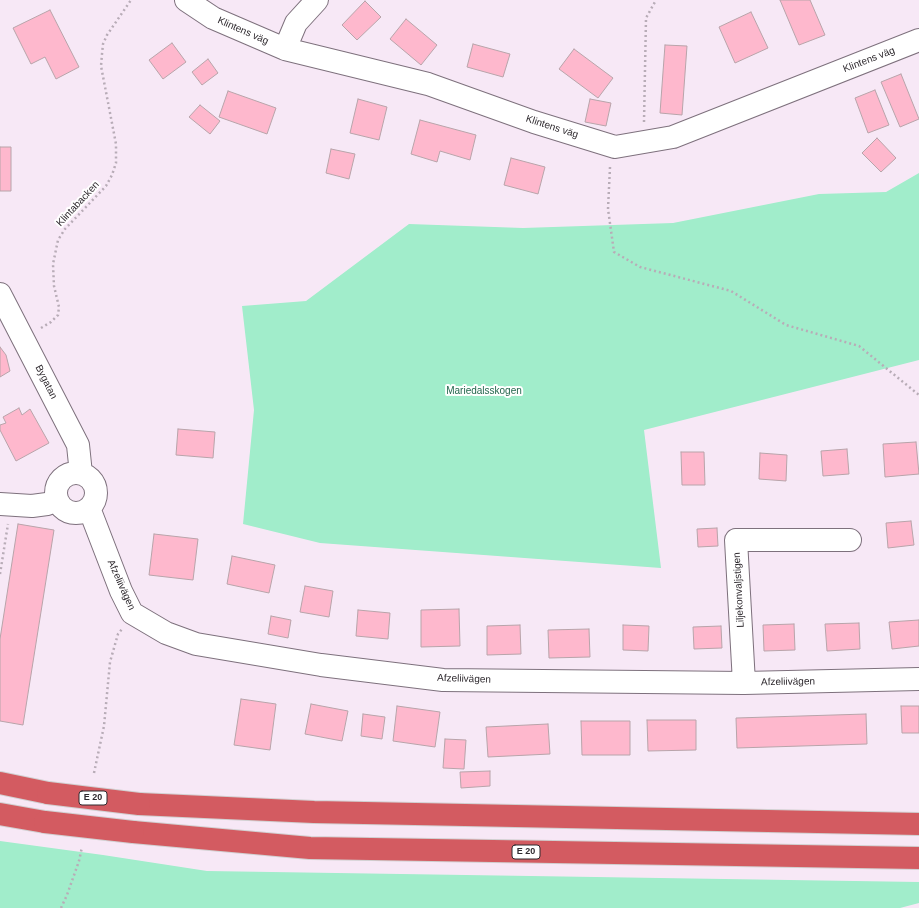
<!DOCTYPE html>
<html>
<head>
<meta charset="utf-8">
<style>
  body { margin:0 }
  canvas { display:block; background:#f7e8f6 }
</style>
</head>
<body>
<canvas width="919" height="908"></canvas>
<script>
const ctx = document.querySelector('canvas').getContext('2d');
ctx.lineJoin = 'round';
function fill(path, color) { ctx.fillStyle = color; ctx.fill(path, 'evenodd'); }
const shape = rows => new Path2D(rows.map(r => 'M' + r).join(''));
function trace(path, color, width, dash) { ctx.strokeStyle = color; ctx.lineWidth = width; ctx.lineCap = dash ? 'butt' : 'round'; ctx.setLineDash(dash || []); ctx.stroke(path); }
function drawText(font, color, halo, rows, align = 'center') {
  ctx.font = font + ' Arial,sans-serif'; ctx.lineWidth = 4; ctx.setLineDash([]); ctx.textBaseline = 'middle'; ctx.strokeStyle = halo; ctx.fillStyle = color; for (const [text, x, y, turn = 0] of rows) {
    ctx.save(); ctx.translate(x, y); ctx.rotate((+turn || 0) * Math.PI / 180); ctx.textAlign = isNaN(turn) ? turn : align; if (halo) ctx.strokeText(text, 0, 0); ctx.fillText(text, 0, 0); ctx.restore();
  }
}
fill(shape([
  [919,173,919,360,644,430,661,568,320,543,243,524,254,410,242,306,306,301,409,224,523,228,673,223,819,194,886,192],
  [0,841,103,855,207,871,919,882,919,903,900,908,0,908]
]), '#a1edcb');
const building = shape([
  [780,0,810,0,825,35,799,45,780,0],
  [365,1,381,17,357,40,342,25,365,1],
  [50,10,79,67,56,79,45,57,31,64,13,28,50,10],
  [751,12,768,48,735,63,719,27,751,12],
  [406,19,437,45,421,65,390,39,406,19],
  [172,43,186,62,163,79,149,60,172,43],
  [473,44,510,54,503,77,467,67,473,44],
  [665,45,687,46,682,115,660,113,665,45],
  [574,49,613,78,598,98,559,69,574,49],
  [208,59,218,73,202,85,192,72,208,59],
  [901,74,919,119,900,127,881,82,901,74],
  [875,90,889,125,868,133,855,98,875,90],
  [228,91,276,108,267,134,219,117,228,91],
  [358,99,387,107,379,140,350,133,358,99],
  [590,99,611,103,606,126,585,122,590,99],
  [200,105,220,121,210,134,189,117,200,105],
  [420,120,476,135,470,160,440,151,437,162,411,154,420,120],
  [877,138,896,158,881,172,862,153,877,138],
  [0,147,11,147,11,191,0,191,0,147],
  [331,149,355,154,349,179,326,173,331,149],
  [511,158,545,167,538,194,504,185,511,158],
  [0,347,6,355,10,371,0,377,0,347],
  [19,408,22,415,30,409,49,443,16,461,0,430,0,425,6,423,3,417,19,408],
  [178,429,215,432,213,458,176,455,178,429],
  [916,442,919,474,885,477,883,444,916,442],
  [847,449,849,474,823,476,821,451,847,449],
  [681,452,704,452,705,485,682,485,681,452],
  [760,453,787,455,786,481,759,479,760,453],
  [911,521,914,545,888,548,886,523,911,521],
  [18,524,54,530,23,725,0,721,0,639,18,524],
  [717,528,718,546,698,547,697,529,717,528],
  [154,534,198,539,193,580,149,575,154,534],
  [232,556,275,565,269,593,227,584,232,556],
  [305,586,333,591,329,617,300,612,305,586],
  [459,609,460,646,421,647,421,610,459,609],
  [358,610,390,613,388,639,356,636,358,610],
  [271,616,291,620,288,638,268,634,271,616],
  [919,620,919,646,892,649,889,622,919,620],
  [859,623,860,649,827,651,825,624,859,623],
  [794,624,795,650,764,651,763,625,794,624],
  [520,625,521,654,487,655,487,626,520,625],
  [623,625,649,626,648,651,623,650,623,625],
  [721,626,722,648,694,649,693,627,721,626],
  [589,629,590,657,549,658,548,630,589,629],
  [241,699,276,704,270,750,234,745,241,699],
  [311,704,348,711,342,741,305,734,311,704],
  [397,706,440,712,435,747,393,741,397,706],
  [901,706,919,706,919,733,902,733,901,706],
  [363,714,385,717,382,739,361,736,363,714],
  [866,714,867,744,737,748,736,718,866,714],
  [647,720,696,720,696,750,648,751,647,720],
  [581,721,630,721,630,755,582,755,581,721],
  [548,724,550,754,488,757,486,727,548,724],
  [445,739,466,740,464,769,443,768,445,739],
  [490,771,490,786,461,788,460,772,490,771]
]);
fill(building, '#feb8cd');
trace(building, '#b8a4aa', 1);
const minor = shape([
  [186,0,213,18,285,49,428,84,534,122,615,147,673,137,919,40],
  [285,49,296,23,317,0],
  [0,294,78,445,81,474],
  '56 493a20 20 0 1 1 40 0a20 20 0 1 1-40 0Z',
  [0,504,32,506,47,504,57,500],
  [89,508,121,591,132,613,166,633,196,644,321,665,443,680,744,683,919,679],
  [744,683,736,540,850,540]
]);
const highway = shape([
  [0,783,48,793],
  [139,804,314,812,919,824],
  [0,814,45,822],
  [133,832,310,848,919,858]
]);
trace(minor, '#7e717d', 24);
trace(highway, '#d1d0d1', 24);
trace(shape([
  [644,122,646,18,656,0],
  [610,167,608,209,614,252,640,267,731,291,786,325,859,346,919,395],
  [41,328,51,322,58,315,59,307,54,286,53,264,58,240,65,229,106,186,112,175,116,163,116,144,101,66,102,54,103,44,107,35,131,0],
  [0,574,8,524],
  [94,773,104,726,110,662,118,634,122,629],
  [61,908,67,895,79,861,82,847]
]), '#b8acb7', 2.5, [2, 3]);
trace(minor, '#fff', 22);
trace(highway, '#d35b61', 22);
const highwayBridge = shape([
  [48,793,139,804],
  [45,822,133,832]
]);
trace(highwayBridge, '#d1d0d1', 24, []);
trace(highwayBridge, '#d35b61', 22);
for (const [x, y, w] of [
  [93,798,28],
  [526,852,28]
]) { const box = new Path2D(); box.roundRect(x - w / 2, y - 7, w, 14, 3); ctx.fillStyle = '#fff'; ctx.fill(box); trace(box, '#2f2a2f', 1); }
drawText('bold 9px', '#2f2a2f', null, [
  ["E 20",93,798],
  ["E 20",526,852]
]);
drawText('10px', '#2f2a2f', '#fff', [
  ["Klintens väg",243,31,24],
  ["Klintens väg",869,60,-21],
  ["Klintens väg",552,127,18],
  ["Klintabacken",78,204,-47],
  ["Bygatan",46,382,63],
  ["Afzeliivägen",121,585,66],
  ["Liljekonvaljstigen",739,590,-93],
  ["Afzeliivägen",464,679,2],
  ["Afzeliivägen",788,682,-1]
]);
drawText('10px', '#22664c', '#fff', [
  ["Mariedalsskogen",484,391]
]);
</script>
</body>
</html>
